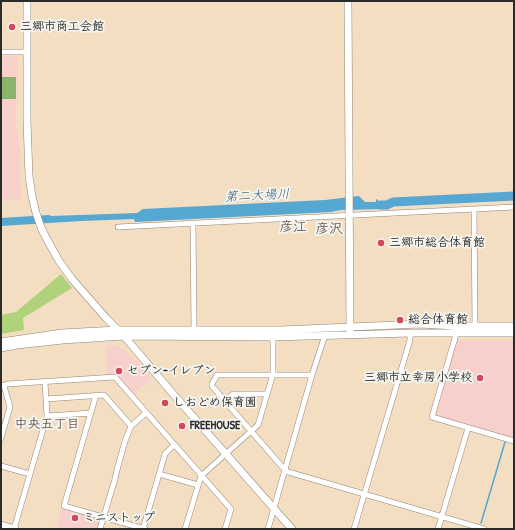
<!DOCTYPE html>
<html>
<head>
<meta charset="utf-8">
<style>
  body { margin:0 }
  #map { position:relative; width:515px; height:530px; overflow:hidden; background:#f3dec2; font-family:"Patrick Hand",sans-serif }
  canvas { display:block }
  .frame { position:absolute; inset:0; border:2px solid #2b2b2b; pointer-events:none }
</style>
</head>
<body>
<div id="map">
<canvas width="515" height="530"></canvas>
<div class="frame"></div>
</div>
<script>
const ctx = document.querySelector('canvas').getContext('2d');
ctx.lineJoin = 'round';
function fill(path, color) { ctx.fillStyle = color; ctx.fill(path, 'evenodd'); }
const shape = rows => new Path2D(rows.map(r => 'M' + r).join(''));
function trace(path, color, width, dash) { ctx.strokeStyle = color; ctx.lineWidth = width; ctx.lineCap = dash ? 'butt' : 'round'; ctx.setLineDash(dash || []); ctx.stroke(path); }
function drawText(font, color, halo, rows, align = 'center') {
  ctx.font = font + ' "Patrick Hand","Klee One",sans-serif'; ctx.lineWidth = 3.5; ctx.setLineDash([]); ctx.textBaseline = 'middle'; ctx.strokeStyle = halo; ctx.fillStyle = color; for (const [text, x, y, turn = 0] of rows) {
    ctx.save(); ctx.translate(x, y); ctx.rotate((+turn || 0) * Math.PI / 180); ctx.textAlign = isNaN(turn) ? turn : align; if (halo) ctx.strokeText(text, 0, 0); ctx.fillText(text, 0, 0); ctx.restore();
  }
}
fill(shape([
  [1,56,17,56,16,128,19,138,21,199,1,200],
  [457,340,514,340,514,439,434,416],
  [106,345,111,345,126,350,152,378,132,395,115,375,107,375],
  [62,508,99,519,100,521,98,529,55,529]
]), '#f7d0cb');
fill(shape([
  [61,274,72,288,23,318,24,330,1,334,1,315,16,312]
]), '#afd27b');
fill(shape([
  [1,77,16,77,16,99,1,99]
]), '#8bb46b');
fill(shape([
  [359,196,365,202,376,202,376,199,378,200,378,202,391,201,392,205,386,209,341,210,331,212,135,222,134,219,81,221,1,226,1,218,49,215,51,216,137,213,143,209,325,200]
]), '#56a7d1');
trace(shape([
  [481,523,505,442]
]), '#56a7d1', 1.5);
trace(shape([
  [380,205,387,205,393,202,514,196]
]), '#56a7d1', 9);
const street = shape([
  [1,52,27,52],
  [474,210,475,326],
  [193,223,194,330],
  [118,227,514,207],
  [455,333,455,338,432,417,514,441],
  [45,382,46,399],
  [1,386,7,384,115,377,231,509,225,529],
  [96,395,64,506,145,529],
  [225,401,233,394,267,394],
  [47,416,91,413],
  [131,426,146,413],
  [251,431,212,386,212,384,217,375,312,375],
  [251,431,285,470],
  [1,438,10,407,4,386],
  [1,466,30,474],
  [285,471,484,529],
  [159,474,198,485],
  [14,529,47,416,46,399,104,395,131,426,125,441,117,470,115,479,100,529],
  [143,529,165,454,174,445],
  [185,529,201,476,258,425,273,374,273,337],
  [268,529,312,375,325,335],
  [354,529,410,340,410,333],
  [438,529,468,428]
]);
const secondary = shape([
  [27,1,27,121,29,176,32,196,36,213,42,230,49,243,59,261,72,279,106,318,124,336,174,395,292,529],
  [348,1,350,330],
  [1,342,62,333,117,330,281,330,420,324,455,326,514,326],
  [1,348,17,345,63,340,124,336,273,337,410,333,514,333],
  [1,525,15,529]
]);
trace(street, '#8f8476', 6);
trace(secondary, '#8f8476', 8);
trace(street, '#fff', 5);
trace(secondary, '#fff', 7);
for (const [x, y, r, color] of [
  [12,27,4,"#d1495b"],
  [381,243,4,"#d1495b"],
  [400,320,4,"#d1495b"],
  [119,371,4,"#d1495b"],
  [480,378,4,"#d1495b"],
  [165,403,4,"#d1495b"],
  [182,426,4,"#d1495b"],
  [75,518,4,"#d1495b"]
]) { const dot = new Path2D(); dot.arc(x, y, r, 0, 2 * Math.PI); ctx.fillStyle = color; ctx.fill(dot); trace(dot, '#f6f6f2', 1.5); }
drawText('bold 12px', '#2b2b2b', '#f6f6f2', [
  ["三郷市商工会館",20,27],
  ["三郷市総合体育館",389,243],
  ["総合体育館",408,320],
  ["セブン-イレブン",127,371],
  ["三郷市立幸房小学校",472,378,"right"],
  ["しおどめ保育園",173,403],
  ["FREEHOUSE",190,426],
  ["ミニストップ",83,518]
], 'left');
drawText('italic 13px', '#3c5d6d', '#f6f6f2', [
  ["第二大場川",257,196,-3]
]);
drawText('bold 13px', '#69574c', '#f6f6f2', [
  ["中央五丁目",47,425]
]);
drawText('bold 14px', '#69574c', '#f6f6f2', [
  ["彦江",293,227],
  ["彦沢",329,229]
]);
</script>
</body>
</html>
